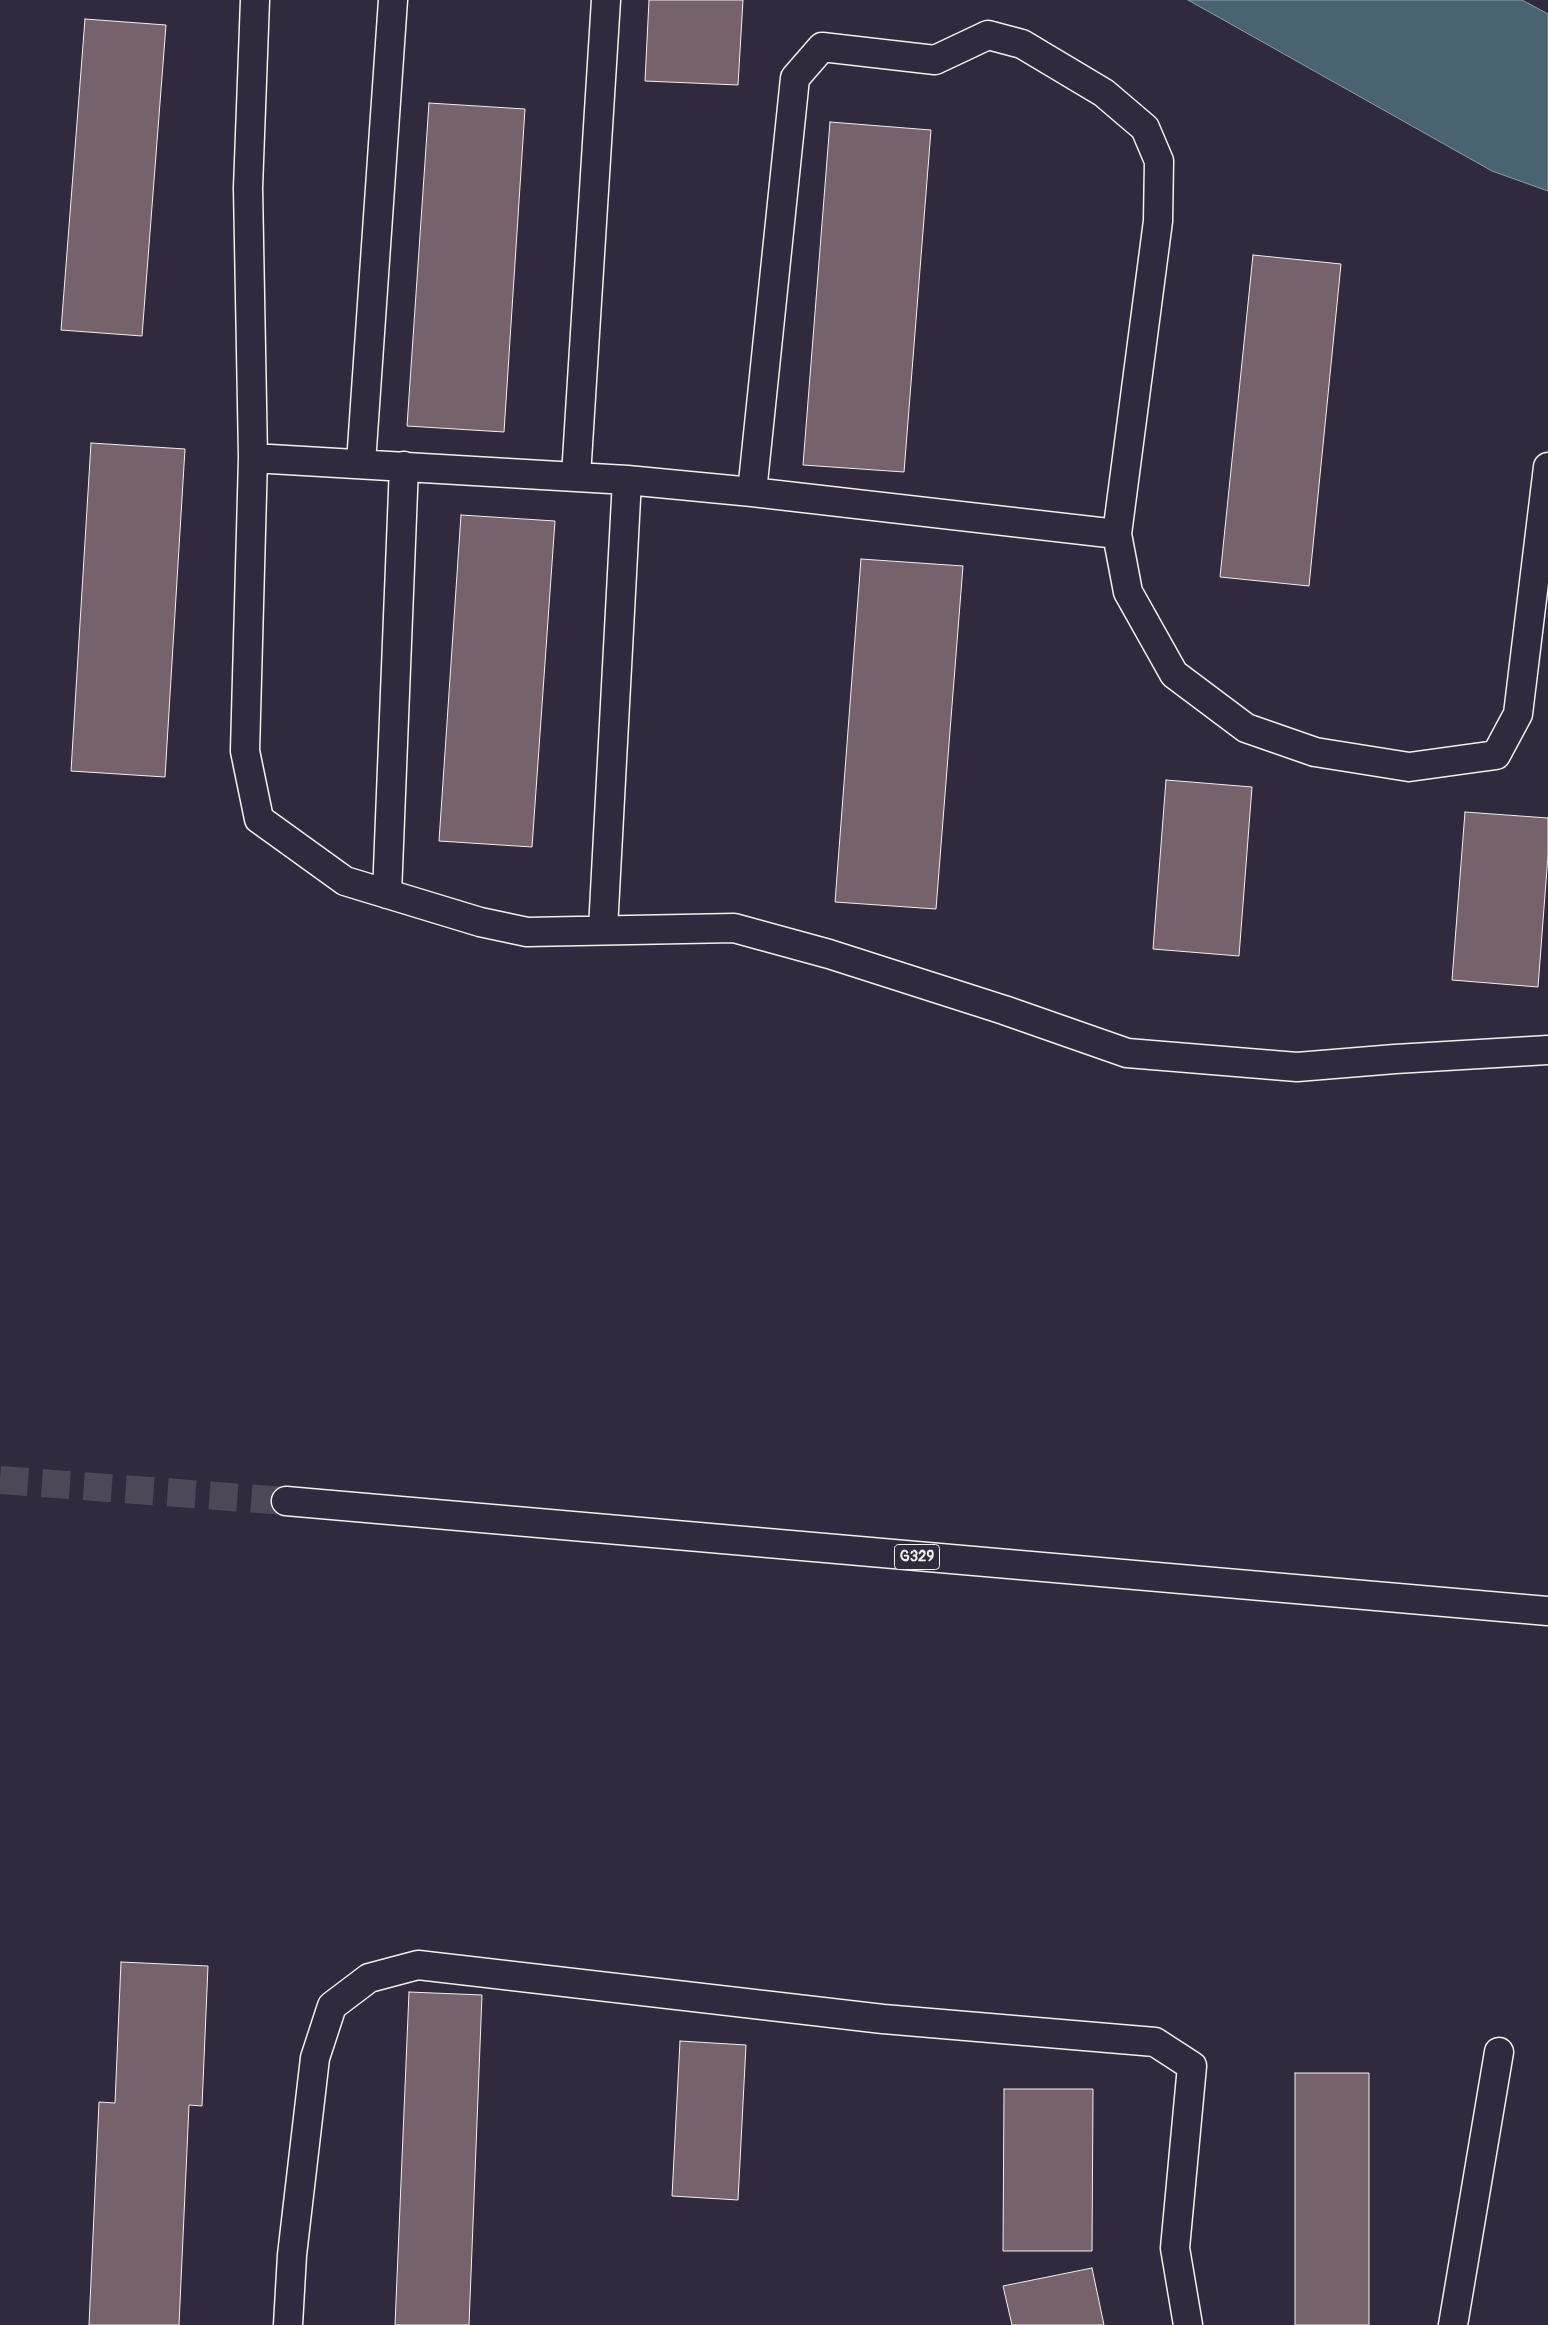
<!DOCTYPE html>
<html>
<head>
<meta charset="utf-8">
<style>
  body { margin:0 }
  canvas { display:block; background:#2f2a3d }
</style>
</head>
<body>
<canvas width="1548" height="2325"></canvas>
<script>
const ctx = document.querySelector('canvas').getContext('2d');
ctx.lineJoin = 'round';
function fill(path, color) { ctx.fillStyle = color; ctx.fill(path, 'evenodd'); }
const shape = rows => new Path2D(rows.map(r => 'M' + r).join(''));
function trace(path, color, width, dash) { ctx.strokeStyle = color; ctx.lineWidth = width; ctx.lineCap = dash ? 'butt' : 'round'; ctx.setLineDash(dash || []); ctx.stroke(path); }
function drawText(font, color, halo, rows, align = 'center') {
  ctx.font = font + ' Pangolin,sans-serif'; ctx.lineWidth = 4; ctx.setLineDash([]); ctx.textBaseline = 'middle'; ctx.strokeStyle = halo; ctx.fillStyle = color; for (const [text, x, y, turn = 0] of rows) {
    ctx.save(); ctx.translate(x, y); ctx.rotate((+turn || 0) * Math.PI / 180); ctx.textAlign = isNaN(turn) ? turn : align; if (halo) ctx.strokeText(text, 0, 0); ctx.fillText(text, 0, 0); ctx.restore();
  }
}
const water = shape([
  [1188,0,1522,0,1548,14,1548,191,1492,171,1188,0]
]);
fill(water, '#4a6373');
trace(water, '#8e9ca2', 1);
const building = shape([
  [649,0,743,0,738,85,645,81,649,0],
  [85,19,166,25,142,336,61,330,85,19],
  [429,103,525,109,504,432,407,426,429,103],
  [830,122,931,130,904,472,803,465,830,122],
  [1253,255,1341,264,1309,586,1220,577,1253,255],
  [91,443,185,449,165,777,71,771,91,443],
  [461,515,555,521,532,847,439,841,461,515],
  [861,559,963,566,936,909,835,902,861,559],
  [1166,780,1252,787,1239,956,1153,949,1166,780],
  [1465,812,1548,818,1548,855,1538,987,1452,980,1465,812],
  [121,1962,208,1966,202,2106,189,2105,179,2325,89,2325,99,2102,115,2103,121,1962],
  [409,1992,482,1995,469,2325,395,2325,409,1992],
  [680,2041,746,2045,738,2200,672,2196,680,2041],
  [1295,2073,1369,2073,1369,2325,1295,2325,1295,2073],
  [1004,2089,1093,2089,1092,2251,1003,2251,1004,2089],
  [1092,2268,1104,2325,1012,2325,1003,2286,1092,2268]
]);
fill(building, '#76626b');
trace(building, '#f4f1e8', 1);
trace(shape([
  [0,1480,286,1501]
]), '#4d4857', 28, [28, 14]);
const minor = shape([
  [255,0,248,188,253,458,245,751,259,819,345,881,480,922,527,932,734,928,829,954,1004,1010,1127,1053,1297,1067,1395,1059,1548,1050],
  [253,458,627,480,752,492,1117,534],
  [361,463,393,0],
  [576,476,606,0],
  [752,492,795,78,822,47,935,60,988,35,1022,44,1104,93,1145,128,1159,161,1158,221,1117,534,1128,592,1174,674,1246,728,1315,752,1409,767,1496,755,1518,714,1548,467],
  [387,894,404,466],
  [603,929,627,480],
  [288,2325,292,2255,315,2058,332,2006,369,1978,418,1965,883,2019,1155,2042,1192,2066,1175,2248,1188,2325],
  [1453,2325,1499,2052]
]);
const highway = shape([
  [286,1501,1548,1611]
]);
trace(minor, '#f4f1e8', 31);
trace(highway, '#f4f1e8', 31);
trace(minor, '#2f2a3d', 28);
trace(highway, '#2f2a3d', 28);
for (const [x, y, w] of [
  [917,1557,45]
]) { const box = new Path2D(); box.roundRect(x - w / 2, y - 12.5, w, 25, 4); ctx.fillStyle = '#2f2a3d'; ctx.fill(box); trace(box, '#f4f1e8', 1); }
drawText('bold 15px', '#f4f1e8', null, [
  ["G329",917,1557]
]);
</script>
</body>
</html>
